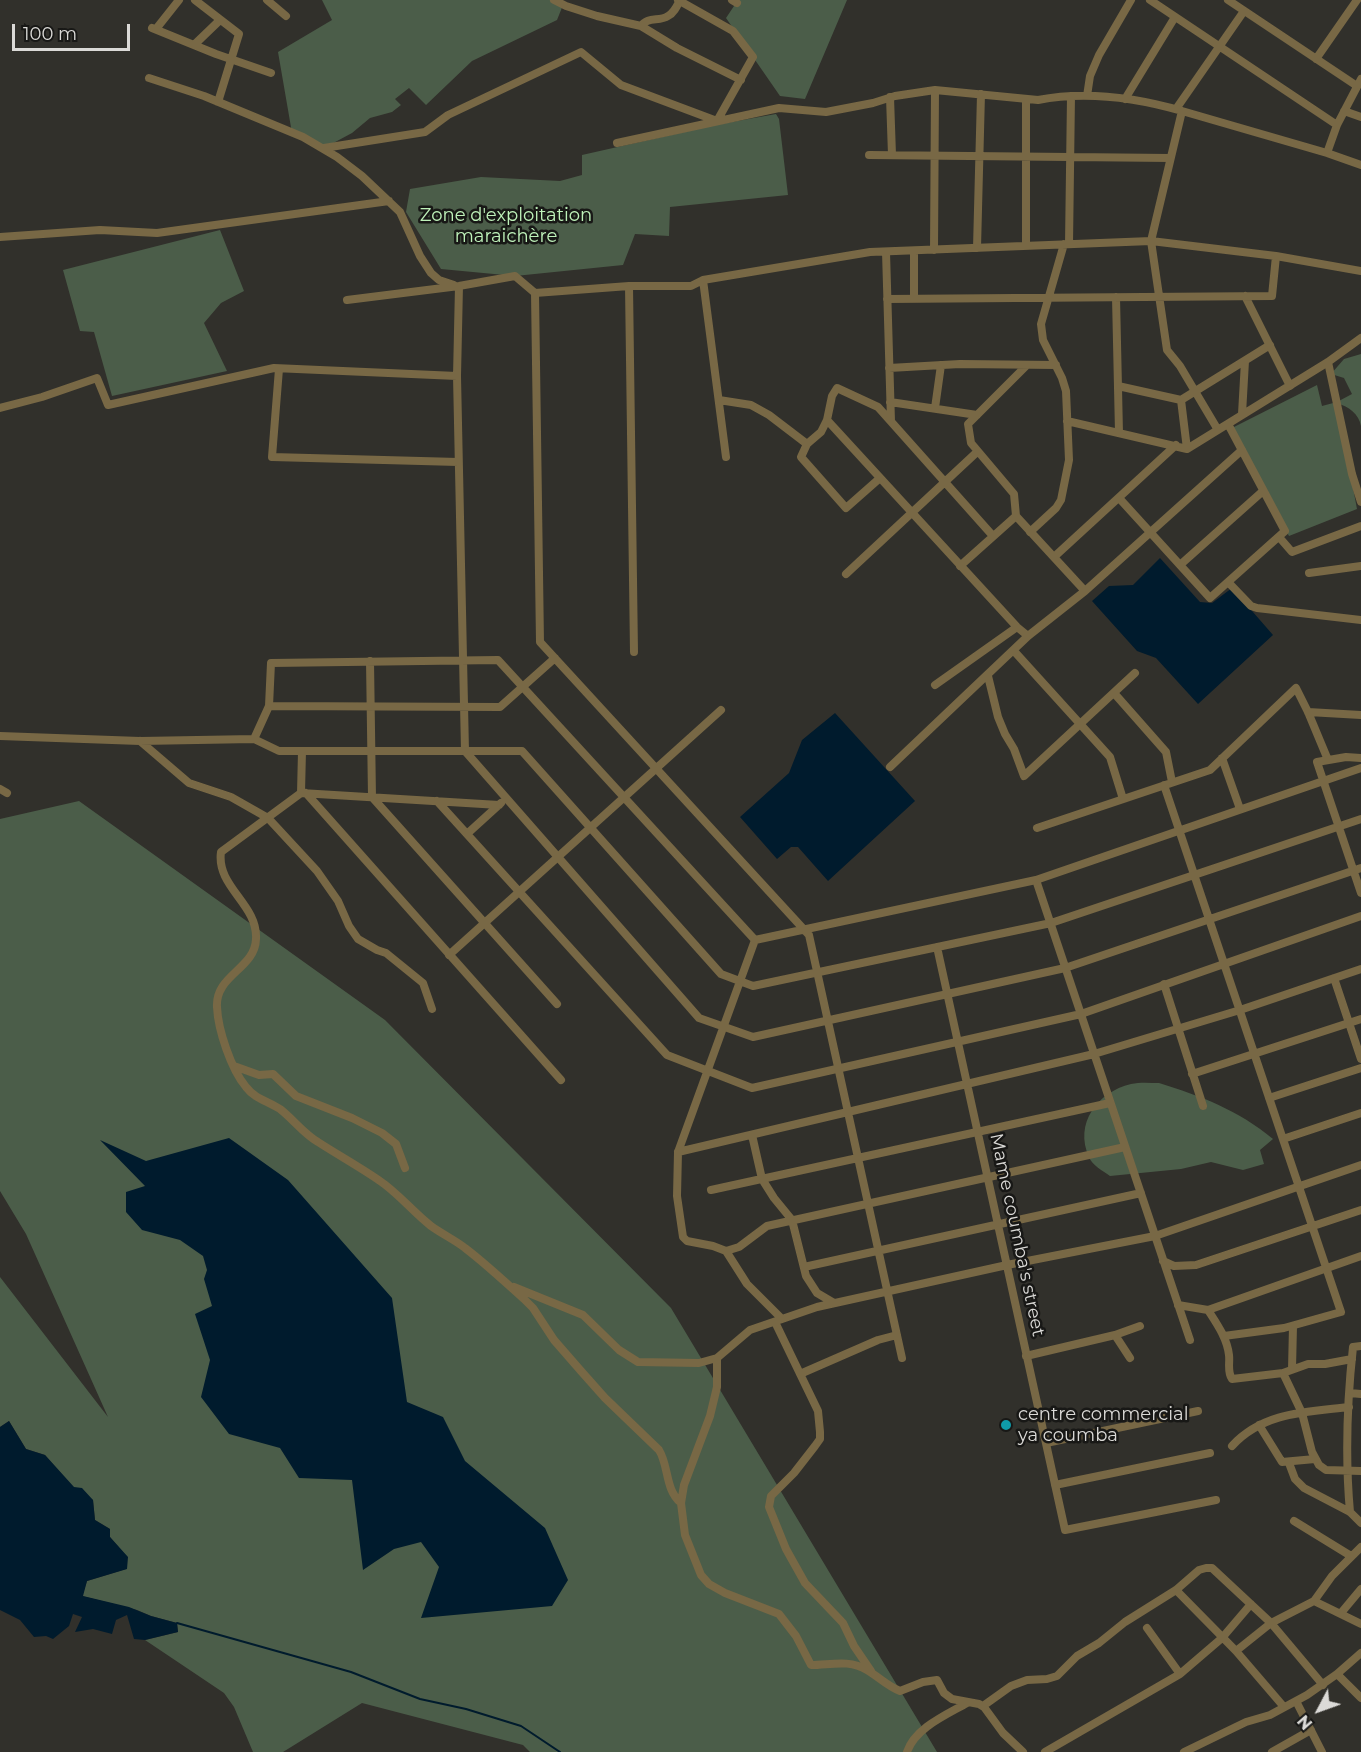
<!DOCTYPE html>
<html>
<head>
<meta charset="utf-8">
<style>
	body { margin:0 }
	#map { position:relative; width:1361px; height:1752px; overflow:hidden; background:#31302b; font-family:Montserrat,sans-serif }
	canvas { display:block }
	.north { position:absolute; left:1289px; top:1680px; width:60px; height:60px; -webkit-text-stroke:4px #181816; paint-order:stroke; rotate:229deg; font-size:16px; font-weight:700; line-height:24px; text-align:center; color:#dbdad7 }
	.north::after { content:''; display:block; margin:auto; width:21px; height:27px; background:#dbdad7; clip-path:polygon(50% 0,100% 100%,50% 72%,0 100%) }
	.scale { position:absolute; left:12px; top:24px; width:118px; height:27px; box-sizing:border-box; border:3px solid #dbdad7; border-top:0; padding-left:8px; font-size:18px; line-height:21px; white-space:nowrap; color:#dbdad7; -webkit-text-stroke:4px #181816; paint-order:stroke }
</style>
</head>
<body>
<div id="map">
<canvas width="1361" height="1752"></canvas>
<div class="north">N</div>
<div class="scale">100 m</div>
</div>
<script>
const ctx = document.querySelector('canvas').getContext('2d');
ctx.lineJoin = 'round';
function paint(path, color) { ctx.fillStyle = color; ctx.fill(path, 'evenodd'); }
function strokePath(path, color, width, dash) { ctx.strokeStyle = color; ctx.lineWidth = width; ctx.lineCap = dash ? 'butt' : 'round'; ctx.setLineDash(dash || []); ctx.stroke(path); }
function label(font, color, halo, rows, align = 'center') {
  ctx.font = font + ' Montserrat,sans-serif'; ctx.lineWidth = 5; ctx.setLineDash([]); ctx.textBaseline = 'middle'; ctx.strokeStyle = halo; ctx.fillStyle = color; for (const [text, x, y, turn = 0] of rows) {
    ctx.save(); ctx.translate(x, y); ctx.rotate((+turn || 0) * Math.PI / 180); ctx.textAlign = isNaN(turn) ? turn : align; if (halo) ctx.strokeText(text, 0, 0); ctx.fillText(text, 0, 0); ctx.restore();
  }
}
paint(new Path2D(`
	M322,0h232l9,5 -6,15 -85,41 -46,44 -17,-17 -14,11 6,6 -9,7 -22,6 -18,15 -28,15 -32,-15 -14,-81 54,-32z
	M738,0h109l-42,99 -25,-3 -54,-78z
	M776,114l3,5 9,76 -118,12 -1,29 -34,-2 -12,31 -108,11 -74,-7 -35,-57 4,-23 71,-12 79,4 22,-6v-20l133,-30z
	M220,230l24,61 -23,12 -17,20 23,48 -115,25 -18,-64 -14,-1 -17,-61z
	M1361,354v72c-2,-12 -12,-19 -24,-23l20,106 -68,27 -59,-107 87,-44 5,21 15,-4 15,-8 -8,-16 -13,-4 13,-15z
	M79,801l306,219 286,288 266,444h-407l-7,-7 -161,-42 -79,49h-30l-19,-45 -10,-14 -79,-53 33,-8 -1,-9 -26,-7 -14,-6 -55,-14 5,-15 39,-12 1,-12 -17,-20v-8l-15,-9 -2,-20 -19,-12 -29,-33 -19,-6 -17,-28 -9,6v-150l108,140 -82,-183 -26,-43v-372z
	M1159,1083c42,13 79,27 114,56l-13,11 4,14 -21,6 -32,-8 -30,7 -71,7c-7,-5 -18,-11 -21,-19 -15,-33 8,-65 42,-73 9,-2 19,-1 28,-1z`), '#4b5d49');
paint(new Path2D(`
	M1160,558l40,44 12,1 20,-15 41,47 -75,69 -42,-46 -19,-7 -45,-50 17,-15 24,-1z
	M835,713l80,88 -87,80 -30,-34h-7l-14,12 -37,-42 49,-44 13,-33z
	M229,1138l59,42 104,118 15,104 36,15 22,44 80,67 23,52 -16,26 -131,12 18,-51 -18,-25 -27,7 -31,21 -11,-90 -53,-2 -19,-30 -51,-14 -28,-37 9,-37 -15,-46 17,-8 -8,-27 3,-9 -4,-14 -23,-16 -38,-10 -16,-18v-20l19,-6 -45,-46 46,21z
	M9,1421l17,28 19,6 29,32 8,1 11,12 2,20 15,9v8l18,20 -1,12 -40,12 -4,15 46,11 22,9 26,7 1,9 -33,8 -11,-1 -7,-24 -11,5 -4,14 -19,-5 -18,3 7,-15 -9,-3 -4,12 -16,13 -7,-3 -12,1 -14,-17 -20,-10v-183z`), '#001b2d');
strokePath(new Path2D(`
	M177,1623l174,49 69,27 46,10 55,17 39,26`), '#001b2d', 2);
strokePath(new Path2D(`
	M195,0l44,34 -21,68
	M267,0l19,16
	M554,0l12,6 31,10 44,10 36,22 64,32
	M678,0l55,31 20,26 -36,64
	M732,0l5,3
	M1150,0l187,125
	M1228,0l129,86
	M641,26c7,-10 18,-4 27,-10 6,-3 9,-10 12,-16
	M152,28l64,26 55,19
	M156,29l23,-29
	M194,45l26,-25
	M1316,59l41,-59
	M149,78l55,18 99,41 34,20 25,19 38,36 20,44 11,17 8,7 15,5
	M1087,96l3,-20 9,-21 32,-55
	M890,97l2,58
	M1026,99v147
	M1125,99l50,-82
	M1176,109l68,-98
	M1344,111l17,6
	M617,143l162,-35 47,4 47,-9 22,-7 40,-6 103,10c47,-9 99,-2 144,11
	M324,148l101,-16 23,-17 133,-63 40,33 96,36
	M1327,153l10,-28 24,-46
	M869,155l301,3
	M0,237l100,-7 57,3 232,-32
	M1069,244l2,-148
	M977,248l4,-154
	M934,250l1,-160
	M914,251v48
	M886,252l5,169
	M703,280l23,177
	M459,286l-2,90 8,375 234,267 54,19 312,-69 296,-100
	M629,286l5,366
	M535,293l5,349 269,293 93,423
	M1245,296l45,90
	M1116,297l3,136
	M887,299l385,-3 4,-40
	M347,300l112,-14 56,-10 20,17 94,-7h62l12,-6 167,-28 281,-11 125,15 85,15
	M1328,362l24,112 9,28
	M1027,365l-59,59 3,19 43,51 2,22 69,75
	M889,368l71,-4 96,1
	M279,369l-7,88 186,5
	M1118,386l63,14 89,-55
	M719,400l32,5 18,10 38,29
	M1181,400l6,49
	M890,402l87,13
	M0,408l42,-11 55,-19 11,27 166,-37 183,8
	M935,408l6,-43
	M1242,414l3,-53
	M827,420l190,207 11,9
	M1067,421l120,28 141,-87 33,-24
	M1218,430l-38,-64 -13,-16 -16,-109 31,-130 145,42 34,12
	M880,478l-34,30 -45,-51 6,-13 14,-12 6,-12 5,-24 5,-8 41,19 115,129
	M1119,498l91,100 75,-67 -57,-107
	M1030,532l26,-24 5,-8 8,-40 -3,-69 -4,-13 -19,-38 -2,-16 23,-80
	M1279,537l13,15 69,-26
	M1054,557l122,-112
	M1180,565l83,-74
	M960,566l56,-50
	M1309,573l52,-7
	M846,574l131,-122
	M1228,582l23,24 6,2 104,12
	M1014,651l96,106 13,42
	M370,661l2,136 185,207
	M988,676l10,41 7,17 9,15 10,27 111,-103
	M935,685l82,-58
	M1114,693l52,59 6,30
	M269,706l231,1 55,-49
	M1308,712l53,3
	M0,736l140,5 114,-2 25,12h243l199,223 32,12 298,-63 310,-104
	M254,739l15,-33 2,-43 227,-3 257,280
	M140,741l49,42 42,14 37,21 49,53 21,30 11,25 9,13 19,11 9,3 37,30 9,26
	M1222,758l18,51
	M1361,758l-15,-1 -29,5 44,131
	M890,767l138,-131 57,-45 157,-141
	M1164,785l177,527 -57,16 -60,8
	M0,789l7,4
	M301,793l1,-42
	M306,793l255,287
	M437,801l230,254 85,33 329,-74 280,-98
	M499,805l-198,-12 -80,59c-5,35 37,52 35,87 -1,30 -41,36 -39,68 1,23 14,62 29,80 9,12 22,14 34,22 13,10 24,25 38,33 20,13 42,25 62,39 18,12 33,31 51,45 11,8 24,14 34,22 21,16 40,34 59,51l9,9 21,32 27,31 24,27 54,52c10,16 6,40 22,53
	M1037,828l173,-58 86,-82 12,24 20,48
	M468,833l33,-30
	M1036,880l154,460
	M755,940l281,-60 325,-112
	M755,940l-77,212 -1,44 6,41 4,4 26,5 13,5 21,33 35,35
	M937,947l128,583 151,-30
	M449,955l272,-245
	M1334,978l27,81
	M1164,984l39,122
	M234,1066l25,9 14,-1 23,22 56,22 30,15 14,11 9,24
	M1192,1074l169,-55
	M1269,1098l92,-30
	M752,1135l10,44 12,19 18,22 14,56 11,17 17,10
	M1283,1139l78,-26
	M678,1152l416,-98 146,-44 121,-41
	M711,1190l399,-87
	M726,1251l13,-4 28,-21 358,-79
	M1163,1261l11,5 22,-1 165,-55
	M804,1267l337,-74
	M514,1287l69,28 36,35 19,12 61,1 18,-5
	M1178,1305l30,5 153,-54
	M1208,1310c9,14 19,28 21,45 1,8 -2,17 3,24l51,-6 25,-9h17l27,-5
	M775,1322l43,89 2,21v7l-5,7 -21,27 -23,23 -2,11 17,42 19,34 38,40 11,23 17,25
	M1115,1335l15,23
	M1026,1356l89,-21 25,-9
	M1292,1369l1,-43
	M1283,1373l19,40 10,39 7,13 7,5 35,1
	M800,1374l78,-34 19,-5
	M1350,1393l11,1
	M1259,1425l23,37 33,-3
	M1046,1443l152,-32
	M1232,1446c31,-34 75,-34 117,-39
	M1289,1463l6,16 9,9 46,24 11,11
	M1055,1485l155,-32
	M1350,1512c-5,-55 -3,-110 3,-165l8,-1
	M1294,1521l57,35
	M1176,1590l60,61 48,56
	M1314,1601l18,-25 29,-29
	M1341,1613l20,-24
	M1147,1628l33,46
	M1236,1651l35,-28 43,-22 47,23
	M1337,1674l24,24
	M1296,1701l26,51
	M983,1706l28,-20 16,-6 20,-1 10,-3 20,-20 22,-13 26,-21 51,-32 23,-20 7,-2h6l59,55 52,62
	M907,1752c8,-24 39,-37 60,-49
	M1023,1752l-20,-19 -19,-26 -5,-3 -27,-5 -8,-6 -7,-13 -14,2 -23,9c-13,-5 -21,-14 -33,-21 -18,-11 -37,-5 -56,-5l-15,-29 -17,-22 -54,-21 -16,-9 -8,-9 -16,-40 -4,-32 3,-18 26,-69 7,-29v-29l33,-28 67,-23 190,-42 148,-29 206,-71
	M1045,1752l135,-78 42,-36 29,-34
	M1184,1752l62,-30 24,-7 37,-20 30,-21 24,-21
	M1272,1752l39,-22`), '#786845', 8);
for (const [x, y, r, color] of [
	[1006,1425,6,"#0f9aa8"]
]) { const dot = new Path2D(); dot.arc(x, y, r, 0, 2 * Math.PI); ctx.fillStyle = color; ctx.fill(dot); strokePath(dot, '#181816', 2); }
label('18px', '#bff2ba', '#181816', [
	["Zone d'exploitation",506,216],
	["maraichère",506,237]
]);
label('18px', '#dbdad7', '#181816', [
	["Mame coumba's street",1017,1235,78]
]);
label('18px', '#dbdad7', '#181816', [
	["centre commercial",1018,1415],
	["ya coumba",1018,1436]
], 'left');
</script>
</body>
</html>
